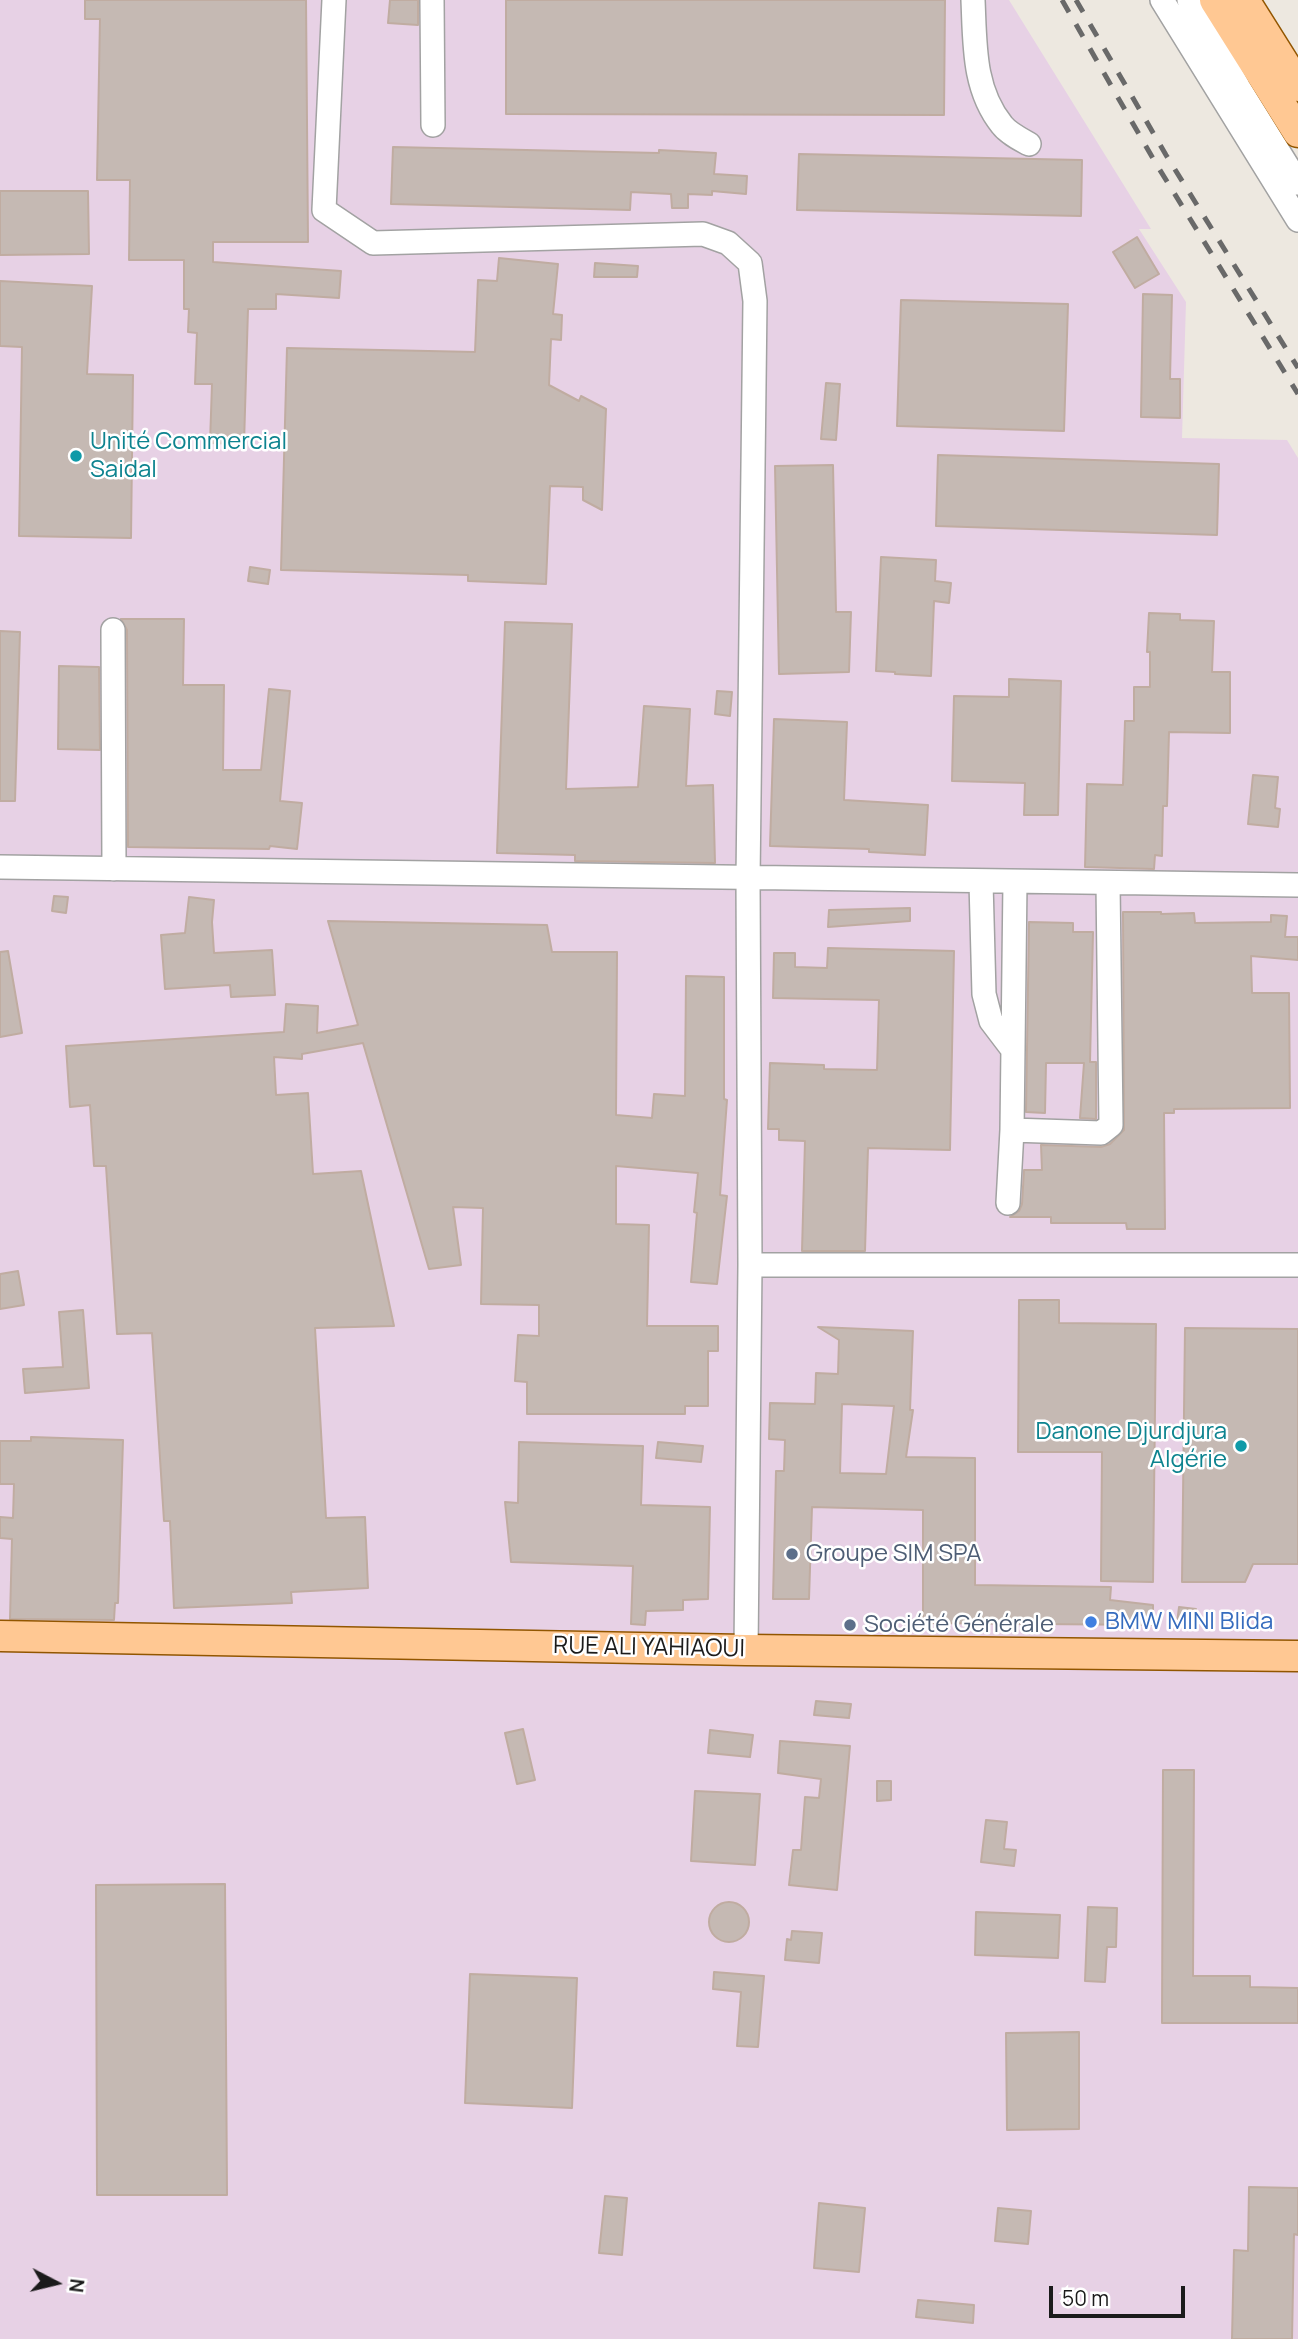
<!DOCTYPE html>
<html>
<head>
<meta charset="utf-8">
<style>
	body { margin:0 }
	#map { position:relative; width:1298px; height:2339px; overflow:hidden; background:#ede8e0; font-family:Manrope,sans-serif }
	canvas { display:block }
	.north { position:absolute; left:21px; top:2248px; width:70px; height:70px; -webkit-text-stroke:5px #fff; paint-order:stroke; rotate:97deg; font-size:19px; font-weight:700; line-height:28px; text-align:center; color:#1b1b1b }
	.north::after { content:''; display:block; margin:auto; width:24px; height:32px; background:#1b1b1b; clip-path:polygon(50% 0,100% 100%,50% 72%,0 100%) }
	.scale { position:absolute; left:1049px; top:2286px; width:136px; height:32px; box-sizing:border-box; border:4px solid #1b1b1b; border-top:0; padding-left:9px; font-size:21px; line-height:24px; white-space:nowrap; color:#1b1b1b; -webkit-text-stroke:5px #fff; paint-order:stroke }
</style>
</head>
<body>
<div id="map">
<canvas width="1298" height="2339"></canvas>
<div class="north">N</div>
<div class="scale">50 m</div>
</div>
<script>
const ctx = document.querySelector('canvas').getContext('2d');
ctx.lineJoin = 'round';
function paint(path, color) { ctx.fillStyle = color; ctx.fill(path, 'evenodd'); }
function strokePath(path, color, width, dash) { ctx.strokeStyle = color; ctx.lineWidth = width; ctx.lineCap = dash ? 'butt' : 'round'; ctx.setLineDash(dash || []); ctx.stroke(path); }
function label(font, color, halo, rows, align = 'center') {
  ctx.font = font + ' Manrope,sans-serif'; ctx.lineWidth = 5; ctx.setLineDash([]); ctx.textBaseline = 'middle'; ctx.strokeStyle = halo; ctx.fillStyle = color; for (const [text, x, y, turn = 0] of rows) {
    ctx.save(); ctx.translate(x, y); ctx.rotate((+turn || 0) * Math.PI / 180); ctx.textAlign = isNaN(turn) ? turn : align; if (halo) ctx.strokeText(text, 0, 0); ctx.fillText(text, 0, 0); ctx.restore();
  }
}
paint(new Path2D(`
	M0,0h1009l142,229h-12l47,73 -4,136 105,2 11,18v1881h-1298z`), '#e7d1e5');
const building = new Path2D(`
	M85,0h221l2,242h-95v20l128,9 -2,27 -63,-4v15h-28l-4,135 -34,-1 2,-59h-17l2,-51 -9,-1 1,-23h-5v-49h-55l1,-80h-33l3,-161h-15z
	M390,0h28v25l-30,-2z
	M506,0h439l-1,115 -438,-1z
	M393,147l266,6v-3l57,3 -2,21 33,2 -1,18 -34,-3v4l-24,-1v14h-16l-1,-14 -40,-2 -1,18 -239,-6z
	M799,154l283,6 -1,56 -284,-6z
	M0,191h88l1,63 -89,1z
	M1137,237l22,37 -24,14 -22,-36z
	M499,258l59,6 -5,50 9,1 -1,25 -10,-1 -2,46 30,16 2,-5 25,13 -4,101 -19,-10v-13l-33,-1 -4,98 -78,-3v-6l-187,-5 6,-222 188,4 3,-72 19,1z
	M595,263l43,3 -1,11h-43z
	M0,281l92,5 -5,88 46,1 -2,163 -112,-2 3,-189 -22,-1z
	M1143,294l29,1 -2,84h10v39l-39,-1z
	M901,300l167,4 -4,127 -167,-5z
	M826,383l14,1 -4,56 -15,-1z
	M938,455l281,9 -2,71 -281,-9z
	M833,465l3,147h15l-2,60 -70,2 -4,-208z
	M881,557l55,3 -1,21 16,2 -2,20 -15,-2 -3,75 -36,-2v-2l-19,-1z
	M250,567l20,3 -2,14 -20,-3z
	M1149,613l31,1v6l34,1 -2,51h18v61l-61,-1 -2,74h-4l-1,50 -7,-1 -1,14 -69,-2 2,-83 36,1 2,-64h9v-34h16v-35h-3z
	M121,619h63l-1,66h41l-1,85h38l8,-81 21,2 -10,110 22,2 -5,46 -27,-3 -1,3 -141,-2 -1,-217z
	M505,622l67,2 -6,165 72,-2 6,-81 46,3 -4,77 27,-1 2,78 -140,-2v-6l-78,-2z
	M0,631l20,1 -5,169h-15z
	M59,666l40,1 1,83 -42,-1z
	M1009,679l52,2 -3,134h-34l1,-32 -73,-2 2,-85 55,1z
	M717,691l15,1 -2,24 -15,-2z
	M774,719l73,3 -3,78 84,5 -3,50 -56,-3v-3l-99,-3z
	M1253,775l25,2 -3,31 5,1 -2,18 -30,-3z
	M54,896l14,1 -2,16 -14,-2z
	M189,897l25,3 -2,22 2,31 58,-3 3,45 -44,2 -1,-12 -65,4 -4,-54 24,-2z
	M910,908v13l-82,6 1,-17z
	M1123,912h38v2l33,-1 1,10 76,-1v-7l16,1 -2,21h13v23l-47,-4 1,37h37l1,115 -116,1v4h-10l1,116h-38l-1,-6h-75v-6h-41l9,-6 3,-7 2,-34h18l-1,-25 60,2 9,-3 14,-14z
	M328,921l219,4 5,27h65l-1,163 36,3 2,-24 31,2 1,-120 38,1v122l3,1 -7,95 7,1 -10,88 -26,-2 6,-69 -3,-1 4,-39 -82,-7v58l33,1 -2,101h71v25h-10v55h-23v8h-158v-32l-12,-1 3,-46 21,1v-31l-58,-1 2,-96 -30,-1 8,58 -32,4 -66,-226 -61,11v5l-28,-2 2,38 32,-2 5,81 48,-3 33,155 -79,2 11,190 39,-1 3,71 -77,4 1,11 -118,5 -4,-87h-6l-12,-188 -35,1 -11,-168h-12l-4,-61 -20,2 -4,-61 218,-14 2,-28 32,2 -1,27 41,-8z
	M1029,922l44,1v9h20l-3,130h6v57l-16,-1 4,-55h-38l-1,50 -19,-1z
	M828,948l126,3 -4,199 -82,-2 -3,103h-63l3,-110 -26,-1v-11h-11l2,-66 54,2v4l53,1 2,-70 -106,-2 1,-45h21v14l32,1z
	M8,951l14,82 -22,4v-85z
	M18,1271l6,34 -24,4v-35z
	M1019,1300h40v23l97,1 -3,258 -52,-1 1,-129h-84z
	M83,1310l6,78 -64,5 -2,-24 40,-2 -4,-55z
	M818,1327l95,4 -3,79h3l-7,47 69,1v127l136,2 -1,13 43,5v20l-230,-2v-113l-111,-3 -3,92h-36l3,-128h8l1,-31 -16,-1 1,-36 45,1 1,-31 22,1 1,-34zM842,1404l52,2 -8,68 -46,-1z
	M1185,1328l113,1v235h-45l-8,18h-63z
	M31,1437l92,3 -5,163h-3l-1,17 -104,-1 2,-80 -12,-1v-21l13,1 1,-34h-14v-43h31z
	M519,1442l124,4 -2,59 69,2 -2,92 -25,1v10l-37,1 -1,14 -14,-1 2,-58 -122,-4 -6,-60 13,1z
	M658,1442l45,4 -2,16 -45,-4z
	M1179,1607l17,2 -1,15 -18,-1z
	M816,1701l35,3 -2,14 -35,-3z
	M523,1729l12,51 -18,4 -12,-51z
	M710,1730l43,5 -3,22 -42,-4z
	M780,1741l70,5 -13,144 -48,-5 4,-35h8l4,-53 14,1 2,-19 -43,-6z
	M1163,1770h31l-1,206h57v11l48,1v35h-136z
	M877,1781h14v19l-14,1z
	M695,1791l65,3 -5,71 -64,-4z
	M986,1820l21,2 -3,27 12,1 -2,16 -33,-4z
	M225,1884l2,311h-130l-1,-310z
	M709 1922a20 20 0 1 1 40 0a20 20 0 1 1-40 0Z
	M1088,1907l29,1 -1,39h-9l-2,35 -20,-1z
	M976,1912l84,3 -2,43 -83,-3z
	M792,1931l30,2 -3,30 -34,-3 2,-21 4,1z
	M714,1972l50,4 -6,71 -21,-1 4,-54 -28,-3z
	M470,1974l107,4 -5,130 -107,-5z
	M1079,2032v97l-72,1 -1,-97z
	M1249,2187l49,1v47l-4,-1 -2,105h-60l2,-89 14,1z
	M605,2196l22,2 -5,57 -23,-2z
	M819,2203l46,5 -6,64 -45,-4z
	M998,2208l33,3 -3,33 -33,-3z
	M918,2300l56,5 -1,18 -57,-6z`);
paint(building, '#c5b9b3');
strokePath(building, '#c0aca1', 2);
const minor = new Path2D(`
	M334,0l-10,210 49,33 330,-9 25,9 22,20 5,38 -7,578 2,386 -4,385
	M432,0l1,125
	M973,0c2,44 0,89 29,125 6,8 18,14 27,19
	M1162,0l136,220
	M1189,0l50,88 59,95
	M113,630l1,239
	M0,867l1298,18
	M981,882l3,112 7,27 22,29
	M1012,1130l89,3 10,-8 -3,-242
	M1008,1203l4,-73 3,-248
	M750,1265h548`);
const major = new Path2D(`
	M1215,0l83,132
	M1244,0l54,86
	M0,1636l746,14 552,6`);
strokePath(minor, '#a2a2a2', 26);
strokePath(major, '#925600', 33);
strokePath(minor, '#fff', 23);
strokePath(major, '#ffc893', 30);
strokePath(new Path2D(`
	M1062,0l93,162 143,232
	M1076,0l90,155 132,213`), '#696969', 5, [14, 14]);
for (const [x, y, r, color] of [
	[76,456,7,"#0f9aa8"],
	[1241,1446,7,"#0f9aa8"],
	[792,1554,7,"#5c6f8a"],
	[1091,1622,7,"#3f7fe0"],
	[850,1625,7,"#5c6f8a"]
]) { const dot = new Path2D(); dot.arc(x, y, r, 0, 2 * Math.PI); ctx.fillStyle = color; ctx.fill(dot); strokePath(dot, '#fff', 2.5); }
label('24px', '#0d838f', '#fff', [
	["Unité Commercial",90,442],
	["Saidal",90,470],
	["Danone Djurdjura",1227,1432,"right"],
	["Algérie",1227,1460,"right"]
], 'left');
label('24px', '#4e5e75', '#fff', [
	["Groupe SIM SPA",806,1554],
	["Société Générale",864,1625]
], 'left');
label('24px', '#366cbe', '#fff', [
	["BMW MINI Blida",1105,1622]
], 'left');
label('24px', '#1b1b1b', '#fff', [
	["RUE ALI YAHIAOUI",649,1648,1]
]);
</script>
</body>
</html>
